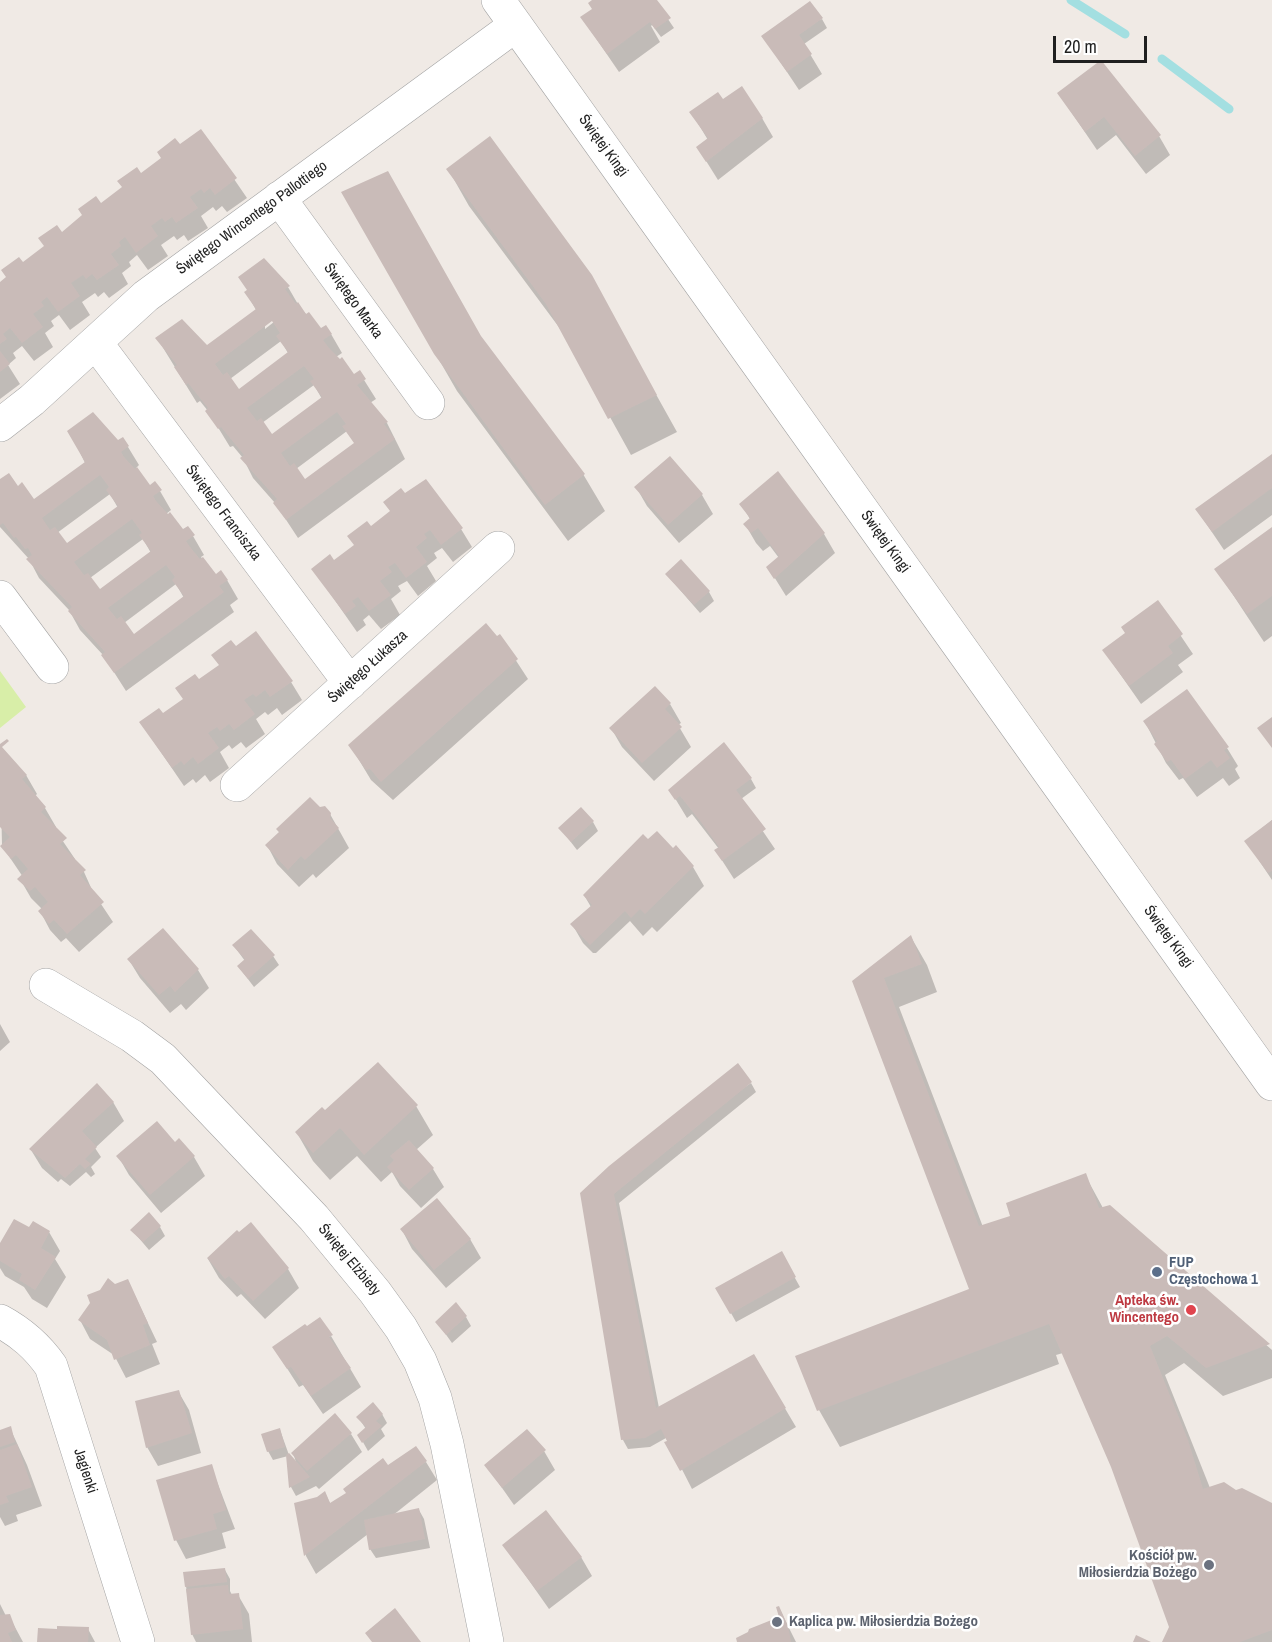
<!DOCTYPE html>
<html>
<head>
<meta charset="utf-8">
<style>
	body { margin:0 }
	#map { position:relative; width:1272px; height:1642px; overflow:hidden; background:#f0eae5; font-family:"Archivo Narrow",sans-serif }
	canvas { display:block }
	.scale { position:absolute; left:1053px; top:36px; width:94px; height:27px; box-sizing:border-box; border:3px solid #1f1f1f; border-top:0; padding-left:8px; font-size:18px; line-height:21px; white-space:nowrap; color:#1f1f1f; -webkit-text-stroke:4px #fff; paint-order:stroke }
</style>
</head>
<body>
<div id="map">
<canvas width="1272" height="1642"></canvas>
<div class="scale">20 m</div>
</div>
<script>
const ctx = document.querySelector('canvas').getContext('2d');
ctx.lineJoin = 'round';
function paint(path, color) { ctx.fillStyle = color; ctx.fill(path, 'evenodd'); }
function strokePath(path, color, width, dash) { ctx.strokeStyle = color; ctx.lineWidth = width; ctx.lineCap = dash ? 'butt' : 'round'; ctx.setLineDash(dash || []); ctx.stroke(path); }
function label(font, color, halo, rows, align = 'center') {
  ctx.font = font + ' "Archivo Narrow",sans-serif'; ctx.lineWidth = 5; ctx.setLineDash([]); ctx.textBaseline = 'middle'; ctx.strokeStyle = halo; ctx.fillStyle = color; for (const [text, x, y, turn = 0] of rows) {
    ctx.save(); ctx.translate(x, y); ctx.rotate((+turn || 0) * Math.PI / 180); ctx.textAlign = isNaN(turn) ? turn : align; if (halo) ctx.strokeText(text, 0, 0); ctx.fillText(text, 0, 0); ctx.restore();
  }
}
paint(new Path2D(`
	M0,671l26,36 -26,21z`), '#d8eea8');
paint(new Path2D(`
	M595,0h60l19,28 -13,9 -9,-12 -1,1 9,16 -41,30 -37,-54 12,-8z
	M822,19l5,9 -23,16 18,30 -23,16 -36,-54z
	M1059,94l100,42 11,19 -24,19 -30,-39 -19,15z
	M723,101l39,17 11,19 -55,43 -20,-32 10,-8 -17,-28z
	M201,131l46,67 -20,14 -5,-6 -6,5 -3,-4 -12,9 7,12 -20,13 -4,-6 -7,5 -3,-4 -13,9 7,11 -20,14 -11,-15 -8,7 2,4 -9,7 6,11 -19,14 -5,-6 -6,5 -3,-4 -13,9 8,13 -20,15 -11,-15 -8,6 3,5 -9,7 8,14 -19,14 -12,-15 -9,7 3,5 -8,7 12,19 -20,15v-116l61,-49z
	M448,169l156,132 73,131 -46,23 -67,-121 -95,-128z
	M343,193l139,146 101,135 22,37 -37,30 -111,-150z
	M263,260l25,27 11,19 21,24 11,4 11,19 -6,4 18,19 5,-4 17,27 -6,4 17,20 18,36 -107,79 -23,-35 -22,-25 -10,-20 -10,-12 -3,1 -22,-36 -8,-10 -3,2 -40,-65 50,9 49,-37 -10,-18zM277,316l2,2 -14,11v-4zM281,341l7,12 -50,38 -8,-12zM314,385l8,14 -50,37 -10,-13zM347,431l8,13 -50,37 -9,-12z
	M117,442l11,5 11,18 -3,3 13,19 11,4 11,19 -5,4 16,17 11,5 11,19 -3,2 14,19 12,4 11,19 -8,6 4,7 -108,79 -23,-36 -23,-25 -11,-20 -30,-32 -10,-19 -29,-32v-46l18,7 16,13 51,-38 -9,-19zM110,494l8,14 -52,37 -9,-12zM143,539l8,14 -51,38 -10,-13zM176,584l8,14 -51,38 -9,-13z
	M1272,456v59l-48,35 -27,-40z
	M636,487l66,8 11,19 -34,29 -32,-37z
	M385,502l76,27 11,18 -19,15 -11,-14 -8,5 3,5 -10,8 9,15 -18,15 -11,-15 -9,5 3,5 -10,8 9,16 -19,14 -12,-14 -6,5 3,5 -9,7 -44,-63 21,-7 21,-16 -6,-10 22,-8 20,-16z
	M741,504l83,30 11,19 -49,43 -18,-29 11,-9 -9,-12 -7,5 -7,-8 -11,-19 5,-5z
	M1272,529v107l-8,6 -48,-73z
	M667,575l42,17 5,9 -14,12z
	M1158,602l35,52 -15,11 5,7 -42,32 -37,-53 22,-17z
	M500,636l28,43 -135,121 -22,-20 -21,-35z
	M235,648l56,34 11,18 -20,15 -5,-7 -9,7 -3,-3 -9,7 9,15 -19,14 -5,-6 -9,7 -3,-4 -9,7 9,16 -19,14 -5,-7 -9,8 -3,-4 -9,7 -43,-63 22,-8 21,-15 15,-19 21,-15 -7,-11z
	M670,704l11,19 -3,2 13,22 -37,34 -32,-34 -11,-19z
	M1145,722l82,26 11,18 -3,3 5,9 -11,8 -6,-8 -26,19 -14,-19 -4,2 -13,-17z
	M0,748l26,27 11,19 -2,2 10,12 11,19 -2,1 21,31 -2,2 11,11 9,20 20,30 -34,30 -13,-14 -5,4 -11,-12 -10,-19 2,-2 -11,-11 -11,-19 3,-2 -21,-31z
	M751,779l5,9 -15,11 34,50 -41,30 -18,-28 3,-2 -27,-35 -5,4 -17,-28z
	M319,809l11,5 19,34 -33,30 -3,-4 -14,13 -22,-23 -10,-19 13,-12 -3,-4z
	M1272,820v60l-26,-39z
	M593,822l5,9 -21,19 -17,-22z
	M648,841l25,9 20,17 11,19 -47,46 -5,-5 -9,9 -13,-15 -34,32h-3l-10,-10 -11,-19 19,-17 -7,-12z
	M911,937l16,28 10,27 -38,15 84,220 29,-10 73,-42 18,33 7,-1 162,143v28l-49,18 -39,-33 -19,12 45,113 26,4 36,12v138h-108l7,-15 -58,-160 -50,-114 -7,2 3,9 -219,83 -21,-37 152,-120 -117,-309z
	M234,946l39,10 6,9 -25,22 -16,-21 7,-5z
	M129,960l69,10 11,18 -23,22 -5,-6 -11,9 -30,-35z
	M0,1024l10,18 -10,9z
	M751,1083l5,9 -137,111 40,205 95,-52 42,71 -104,62 -26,-51 -16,9 -22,2 -5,-9 -41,-246z
	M113,1102l11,19 -29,27 6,9 -10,10 4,7 -4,3 -5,-5 -16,14 -9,-7 -3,3 -16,-14 -11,-18z
	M416,1106l17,29 -17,15 17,19 11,18 -23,21 -21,-22 -8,-14 -11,10 -24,-26 -27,24 -17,-19 -16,-28 28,-20z
	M175,1144l19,13 11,19 -44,37 -32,-38 -11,-19z
	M251,1224l37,45 11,19 -34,31 -24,-25 -4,3 -18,-19 -11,-19z
	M160,1227l5,9 -16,14 -17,-20z
	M30,1230l19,2 11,19 -5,8 11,18 -19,31 -15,-9 -8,-12 -19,-11 -5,-8v-22z
	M402,1230l68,9 11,19 -35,30 -34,-39z
	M781,1253l19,34 -64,35 -19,-34z
	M128,1281l29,61 -5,2 8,20 -34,14 -12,-23 -24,-16 -10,-19 35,-34z
	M466,1317l5,9 -19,17 -15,-21z
	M331,1336l30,51 -38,27 -20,-29 -4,2 -25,-39z
	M178,1391l11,19 12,43 -43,13 -11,-19z
	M382,1414l5,9 -6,6 4,7 -17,15 -9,-16 7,-6 -8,-12z
	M10,1428l17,37 15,41 -26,9 2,6 -13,5 -5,-9v-86z
	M280,1430l9,25 8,10 -4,-12 58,-19 11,18 -43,37 -3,-3 -20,10 -5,-9 -3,-31 -15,4 -5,-9z
	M544,1451l11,19 -41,35 -28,-40z
	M426,1462l11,18 -45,36 27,-6 5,9 6,29 -54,10 -6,-9 -2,-15 -52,40 -10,-18 -10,-52 22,-5 7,-6 6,12 57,-37z
	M211,1466l24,63 -13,4 4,15 -40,11 -10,-19z
	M504,1545l77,12 11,19 -43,33z
	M225,1570l5,9v12l2,4h6l11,19 3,28h-56l-4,-8 -6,-48z
	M0,1604l6,12h3l14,26h-23z
	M779,1608l17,34h-58l43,-24z
	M88,1629l7,13h-56z`), '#0003');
strokePath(new Path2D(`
	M1071,0l54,34
	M1162,59l67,50`), '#a3dfe1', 9);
paint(new Path2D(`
	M592,0h65l14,18 -16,11 -5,-7 -43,32 -27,-37 12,-8 -4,-6z
	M810,1l13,17 -24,17 13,19 -25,18 -26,-36z
	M1101,60l60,75 -26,21 -31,-39 -19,15 -28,-39z
	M742,86l21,32 -57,44 -10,-15 12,-9 -19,-26 29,-20 5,7z
	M201,129l36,49 -22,17 -5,-7 -6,5 -3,-4 -11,8 8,11 -22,15 -4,-6 -7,5 -3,-4 -11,8 7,10 -22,17 -11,-16 -6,5 2,4 -10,8 8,11 -22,15 -5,-6 -6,5 -3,-4 -12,8 9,13 -22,16 -11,-15 -6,5 3,4 -11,8 10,13 -21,16 -12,-15 -7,6 4,5 -7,5v-62l6,-5 -5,-7 18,-13 4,5 21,-16 -6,-8 19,-13 5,7 20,-17 -4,-6 18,-13 5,7 21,-16 -5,-6 20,-14 4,6 20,-15 -4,-6 18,-14 5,6z
	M490,136l102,139 65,120 -49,24 -62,-115 -100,-135z
	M388,171l93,165 104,138 -40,31 -111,-151 -93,-162z
	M264,258l26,28 -5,3 11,15 2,-2 8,12 3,-2 12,16 5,-3 6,9 -9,6 6,8 11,11 2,-2 12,17 6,-4 6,9 -9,6 31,37 -4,2 11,15 -109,81 -13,-17 4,-4 -37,-41 4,-3 -23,-28 -3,2 -13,-18 3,-3 -20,-25 -2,2 -12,-18 3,-2 -22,-27 27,-19 25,26 49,-36 -12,-17 3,-2 -9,-13zM272,321l8,12 -4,3 12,16 -49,37 -12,-17 -4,3 -8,-11zM304,366l10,13 -4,2 12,16 -50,37 -11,-16 -4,3 -10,-13zM337,412l9,12 -4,2 12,17 -49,36 -11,-16 -4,3 -9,-13z
	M0,351l10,13 -10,8z
	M93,412l25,28 5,-3 6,9 -8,6 3,5 11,12 2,-2 13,18 5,-4 7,9 -9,6 3,5 12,13 2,-2 13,17 5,-3 7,9 -9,6 4,6 10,12 3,-2 13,17 5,-4 7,10 -9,6 5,6 -110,81 -13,-18 4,-3 -37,-41 4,-4 -46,-48 6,-4 -4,-7 -3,1 -9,-12 -2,1 -11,-15 -3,2v-46l9,-6 9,13 4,-4 12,17 51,-37 -18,-31zM100,475l9,12 -3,3 12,16 -51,37 -12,-16 -5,3 -8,-12zM132,519l10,14 -3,2 12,16 -51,38 -12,-16 -4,2 -10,-13zM166,565l9,12 -3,3 12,16 -50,38 -13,-18 -4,3 -9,-11z
	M1272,454v34l-60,44 -17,-23z
	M670,456l33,38 -35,31 -34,-38z
	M778,471l47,62 -51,46 -8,-12 13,-11 -21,-28 -7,5 -8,-9 7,-6 -11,-14z
	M426,479l37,49 -22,17 -11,-15 -6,4 3,4 -11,9 11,15 -21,16 -11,-15 -7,4 4,5 -12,9 11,14 -22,16 -11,-14 -6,4 4,5 -11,8 -34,-45 19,-15 4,6 20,-15 -7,-9 20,-15 4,5 19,-15 -7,-9 18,-14 4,5z
	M1272,527v69l-25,18 -33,-45z
	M681,559l29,32 -16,14 -29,-31z
	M1158,600l25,34 -15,12 5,7 -44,33 -27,-36 23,-17 -4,-6z
	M486,623l11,13 3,-2 18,25 -137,123 -11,-13 -4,1 -18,-25z
	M256,631l37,50 -23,16 -5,-7 -9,7 -3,-3 -9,6 11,14 -21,16 -5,-6 -9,7 -3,-4 -9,6 11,15 -21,16 -5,-7 -9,8 -3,-4 -9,7 -33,-46 20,-14 4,5 20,-14 -8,-11 20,-14 4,5 20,-14 -8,-10 20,-15 5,6z
	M655,686l16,17 -6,6 17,18 -40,36 -33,-35z
	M1187,689l42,58 -5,3 6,8 -13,10 -6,-8 -26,19 -14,-19 -4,2 -13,-18 3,-3 -14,-20z
	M1272,717v31l-15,-20z
	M7,739l2,2 -7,6 25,28 -5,4 24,28 -5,5 26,26 -7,6 26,26 -6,5 24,27 -37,32 -13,-14 -5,4 -11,-13 10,-9 -13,-15 -5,4 -11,-10 -2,-2 11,-10 -12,-14 -5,4 -11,-13 10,-9 -10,-10v-83z
	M724,742l28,36 -16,12 30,39 -44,32 -8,-11 5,-3 -18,-25 -21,-26 -5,4 -7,-10z
	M310,797l10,10 5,-1 6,7 -1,5 9,10 -34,32 -4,-4 -13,14 -23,-25 14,-13 -3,-3z
	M581,807l13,14 -23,21 -13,-14z
	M1272,820v51l-4,2 -24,-32z
	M657,831l16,17 3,-3 18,21 -49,48 -5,-5 -9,9 -6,-7 -35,34 -20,-21 22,-19 -9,-10 60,-61 5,5z
	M163,928l36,41 -24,23 -5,-6 -11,9 -32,-36z
	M251,929l24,26 -27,24 -11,-13 8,-7 -13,-14z
	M911,935l11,29 -38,14 95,248 31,-10 -4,-13 80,-30 13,35 11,-3 160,139 -64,24 -39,-32 -17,10 38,94 15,49 21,-7 12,8 6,-2 30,15v127l-32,12h-78l7,-15 -58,-160 -62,-143 -232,87 -22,-55 174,-67 -117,-308z
	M378,1062l40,43 -54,50 -24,-27 -27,25 -18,-21 27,-25 3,3z
	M738,1063l14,19 -138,112 42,214 98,-54 32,54 -106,63 -16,-29 3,-1 -6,-12 -16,9 -24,2 -41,-247 29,-27z
	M97,1083l17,19 -32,29 15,16 -12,12 6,5 -6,5 -5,-5 -15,14 -36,-29z
	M157,1121l18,21 4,-4 16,18 -45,39 -34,-39z
	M409,1140l25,28 -25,22 -22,-23 7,-7 -4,-4z
	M437,1198l34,41 -37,31 -34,-41z
	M149,1212l12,14 -18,16 -13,-12z
	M14,1219l15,8 4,-6 17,10 -9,17 15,9 -21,33 -16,-10 3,-6 -22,-13v-18z
	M251,1222l38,46 -36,33 -24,-25 -4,3 -18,-21 30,-28 2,2z
	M782,1251l14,26 -66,37 -15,-26z
	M108,1278l7,6 13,-5 20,44 -5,2 7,20 -36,15 -7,-20 -29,-20 12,-17 -3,-8 13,-5z
	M456,1302l11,14 -21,19 -11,-13z
	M320,1317l13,18 -4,2 22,31 -40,28 -20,-29 -4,2 -15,-22 33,-23 2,2z
	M179,1390l13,43 -46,15 -11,-47z
	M373,1402l10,12 -7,7 6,5 -20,17 -5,-8 9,-8 -10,-10z
	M335,1413l17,20 -45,38 -16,-18z
	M11,1426l4,16 -15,5v-17z
	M280,1428l5,19 -18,5 -6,-18z
	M527,1429l19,21 -44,38 -18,-23z
	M17,1444l15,43 -26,9 3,6 -9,3v-55z
	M416,1446l11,15 -123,95 -10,-53 23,-6 8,-6 5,12 16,-10 -3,-4 40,-31 5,7z
	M289,1453l21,24 -21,11 -3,-33z
	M212,1464l14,46 -13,4 4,15 -43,12 -18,-61z
	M419,1508l6,31 -56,11 -5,-30z
	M546,1510l36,47 -45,34 -35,-46z
	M225,1568l2,14 -42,5 -2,-15z
	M228,1585l1,9 10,-1 4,36 -52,6 -5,-46z
	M779,1606l9,20 3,16h-54l-1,-4 12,-6 1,-3 30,-12 -3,-10z
	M395,1608l26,34h-49l-7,-9z
	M10,1614l6,16 -8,3 4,9h-12v-27z
	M57,1626l32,1 -1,15h-51l1,-14 19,1z
	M1136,1635l15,7h-18z`), '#c9bbb8');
const minor = new Path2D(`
	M498,0l774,1084
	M279,198l149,205
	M96,343l254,340
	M0,425l32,-25 114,-104 370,-271
	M0,597l52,70
	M237,785l261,-237
	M46,985l86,51 31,23 151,159 61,74 26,36 19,33 15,37 12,46 40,198
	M0,1321c22,12 37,25 51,45l87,276`);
strokePath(minor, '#a3a3a3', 34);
strokePath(minor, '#fff', 33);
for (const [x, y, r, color] of [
	[1157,1272,6,"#5c6f8a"],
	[1191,1310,6,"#e0444e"],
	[1209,1565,6,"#6b7280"],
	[777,1622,6,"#6b7280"]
]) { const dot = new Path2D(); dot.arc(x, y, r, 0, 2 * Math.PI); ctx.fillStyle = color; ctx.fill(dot); strokePath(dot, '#fff', 2); }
label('15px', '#1f1f1f', '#fff', [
	["Świętej Kingi",603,146,54],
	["Świętego Wincentego Pallottiego",252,218,-36],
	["Świętego Marka",353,301,54],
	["Świętego Franciszka",223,513,53],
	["Świętej Kingi",885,542,54],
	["Świętego Łukasza",368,667,-42],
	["Świętej Kingi",1168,937,54],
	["Świętej Elżbiety",349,1260,50],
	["Jagienki",85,1471,72]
]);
label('bold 15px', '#4e5e75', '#fff', [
	["FUP",1169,1263],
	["Częstochowa 1",1169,1280]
], 'left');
label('bold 15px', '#be3a42', '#fff', [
	["Apteka św.",1179,1301],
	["Wincentego",1179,1318]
], 'right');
label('bold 15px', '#5b616d', '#fff', [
	["Kościół pw.",1197,1556],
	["Miłosierdzia Bożego",1197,1573],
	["Kaplica pw. Miłosierdzia Bożego",789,1622,"left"]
], 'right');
</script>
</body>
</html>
